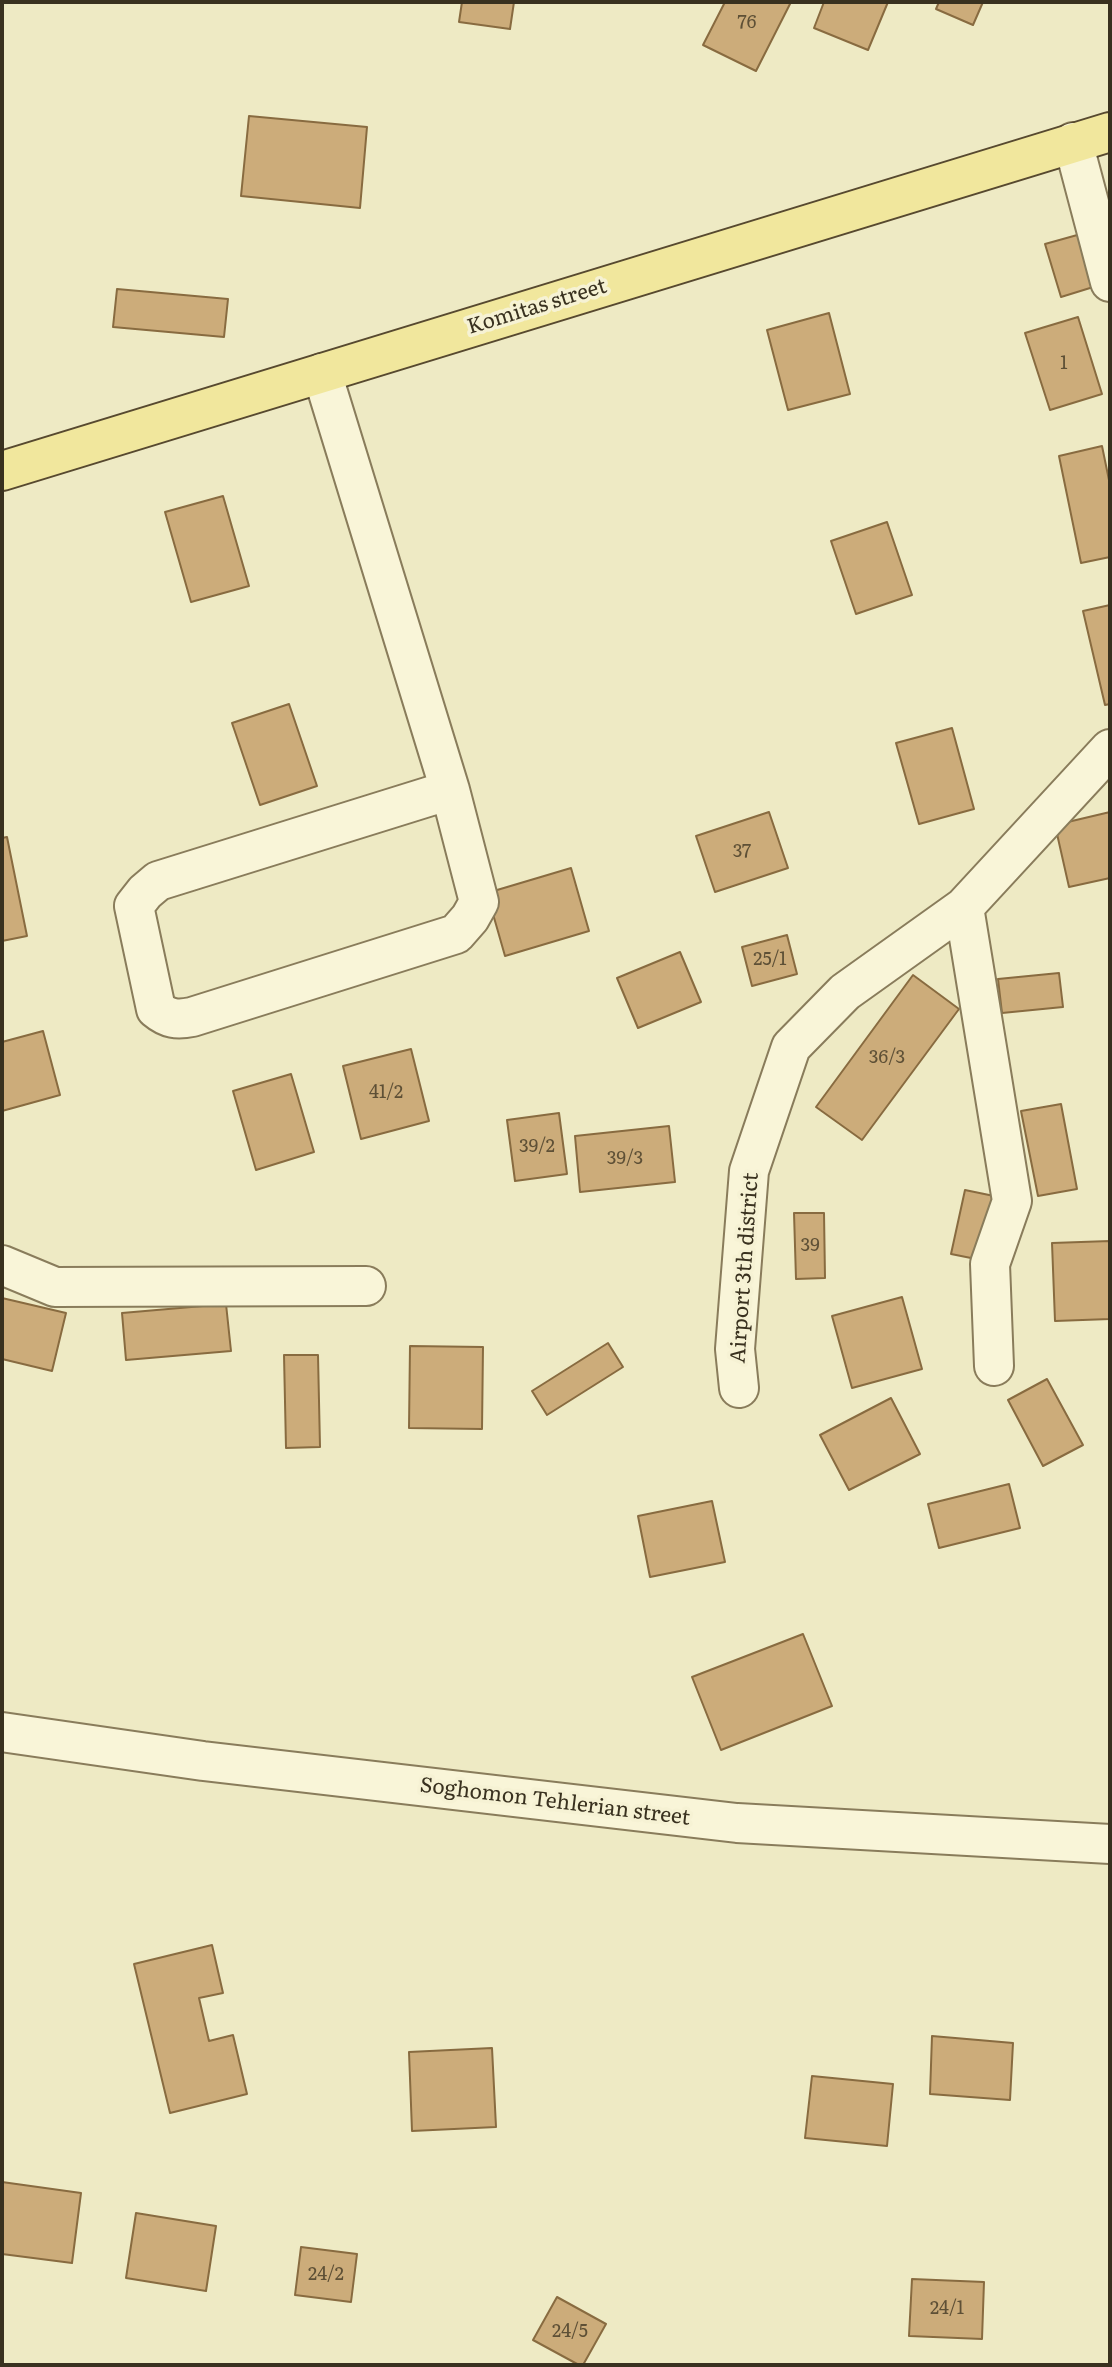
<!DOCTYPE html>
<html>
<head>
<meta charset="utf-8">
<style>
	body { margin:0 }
	#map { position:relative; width:1112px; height:2367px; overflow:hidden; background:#eeeac4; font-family:Literata,serif }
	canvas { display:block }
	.frame { position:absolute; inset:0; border:4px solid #39311f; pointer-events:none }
</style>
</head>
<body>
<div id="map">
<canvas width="1112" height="2367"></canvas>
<div class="frame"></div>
</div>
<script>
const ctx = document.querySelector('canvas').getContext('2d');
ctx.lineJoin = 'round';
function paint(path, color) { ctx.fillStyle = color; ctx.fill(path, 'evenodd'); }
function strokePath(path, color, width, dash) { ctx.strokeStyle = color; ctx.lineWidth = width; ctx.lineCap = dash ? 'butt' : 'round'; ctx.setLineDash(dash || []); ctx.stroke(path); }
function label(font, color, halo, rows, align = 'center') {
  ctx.font = font + ' Literata,serif'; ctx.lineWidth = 7; ctx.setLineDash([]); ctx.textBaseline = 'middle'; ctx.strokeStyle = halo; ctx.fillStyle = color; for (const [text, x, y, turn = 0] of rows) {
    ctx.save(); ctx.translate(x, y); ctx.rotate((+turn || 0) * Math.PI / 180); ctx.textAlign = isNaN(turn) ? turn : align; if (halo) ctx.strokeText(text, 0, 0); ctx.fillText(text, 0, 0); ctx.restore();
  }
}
const building = new Path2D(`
	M462,2h52l-4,27 -51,-7z
	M725,2h66l-35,69 -53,-26z
	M824,2h64l-20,48 -54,-22z
	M939,2h44l-10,23 -37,-16z
	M249,116l118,11 -7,81 -119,-12z
	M1088,232l15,52 -42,13 -16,-53z
	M117,289l111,10 -4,38 -111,-10z
	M829,313l21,81 -62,16 -21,-80z
	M1078,317l24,77 -52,16 -25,-77z
	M1102,446l8,39v72l-29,6 -22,-107z
	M223,496l26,90 -58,16 -26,-90z
	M887,522l25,73 -56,19 -25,-73z
	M1110,605v99l-5,1 -22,-94z
	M289,704l28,82 -57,19 -28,-82z
	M952,728l22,81 -55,15 -23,-81z
	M769,812l19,56 -73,24 -19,-56z
	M1110,812v66l-41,9 -14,-62z
	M7,837l20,99 -25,5v-103z
	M571,868l18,63 -84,25 -18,-63z
	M787,935l10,39 -45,12 -10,-39z
	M680,952l21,50 -63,26 -21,-50z
	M1059,973l4,34 -61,6 -4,-34z
	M913,975l46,34 -97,131 -46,-33z
	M43,1031l17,64 -58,16v-69z
	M411,1049l18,72 -68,18 -18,-73z
	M291,1074l23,78 -58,18 -23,-79z
	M1061,1104l16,85 -39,7 -17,-85z
	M559,1113l8,61 -52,7 -8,-61z
	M669,1126l6,56 -95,10 -5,-56z
	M965,1190l29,6 -13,64 -30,-6z
	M794,1213h30l1,65 -29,1z
	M1110,1241v78l-55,2 -3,-78z
	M902,1297l20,72 -70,19 -20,-72z
	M2,1298l64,15 -14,58 -50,-12z
	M226,1304l5,47 -105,9 -4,-47z
	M608,1343l15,24 -76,48 -15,-24z
	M410,1346l73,1 -1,82 -73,-1z
	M284,1355h34l2,92 -34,1z
	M1047,1379l36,66 -40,21 -35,-66z
	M891,1398l29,56 -71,36 -29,-55z
	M1009,1484l11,44 -81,20 -11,-44z
	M712,1501l13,61 -75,15 -12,-61z
	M803,1634l29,72 -111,44 -29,-73z
	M212,1945l11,48 -24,5 10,43 24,-6 14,59 -77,19 -36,-149z
	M932,2036l81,7 -3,57 -80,-6z
	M492,2048l4,79 -84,4 -3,-79z
	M812,2076l81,8 -6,62 -82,-8z
	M2,2182l79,11 -9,70 -70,-9z
	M136,2213l80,13 -10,65 -80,-13z
	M301,2247l56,7 -6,48 -56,-7z
	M912,2279l72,3 -2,57 -73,-3z
	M557,2297l49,27 -23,41h-4l-46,-25z`);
paint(building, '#ccac7a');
strokePath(building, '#886b40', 2);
const minor = new Path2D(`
	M1073,142l37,140
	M322,373l128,417 29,112 -9,16 -14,16 -264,83c-15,3 -24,2 -36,-8l-22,-103 11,-14 13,-11 292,-91
	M964,907l48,294 -22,63 4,102
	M2,1265l53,22 311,-1
	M739,1388l-4,-39 14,-178 42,-124 54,-55 119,-85 146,-158
	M2,1732l201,29 534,62 373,21`);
const major = new Path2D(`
	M2,471l1108,-339`);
strokePath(minor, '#897c5b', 42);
strokePath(major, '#57492f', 42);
strokePath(minor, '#f9f5d8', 38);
strokePath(major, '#f1e79d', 38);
label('18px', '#5e5036', null, [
	["76",747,23],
	["1",1064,364],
	["37",742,852],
	["25/1",770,960],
	["36/3",887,1058],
	["41/2",386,1093],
	["39/2",537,1147],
	["39/3",625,1159],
	["39",810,1246],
	["24/2",326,2275],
	["24/1",947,2309],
	["24/5",570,2332]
]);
label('21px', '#39311f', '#f6f2d4', [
	["Komitas street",537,307,-17],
	["Airport 3th district",745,1268,-86],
	["Soghomon Tehlerian street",555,1802,7]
]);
</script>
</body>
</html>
